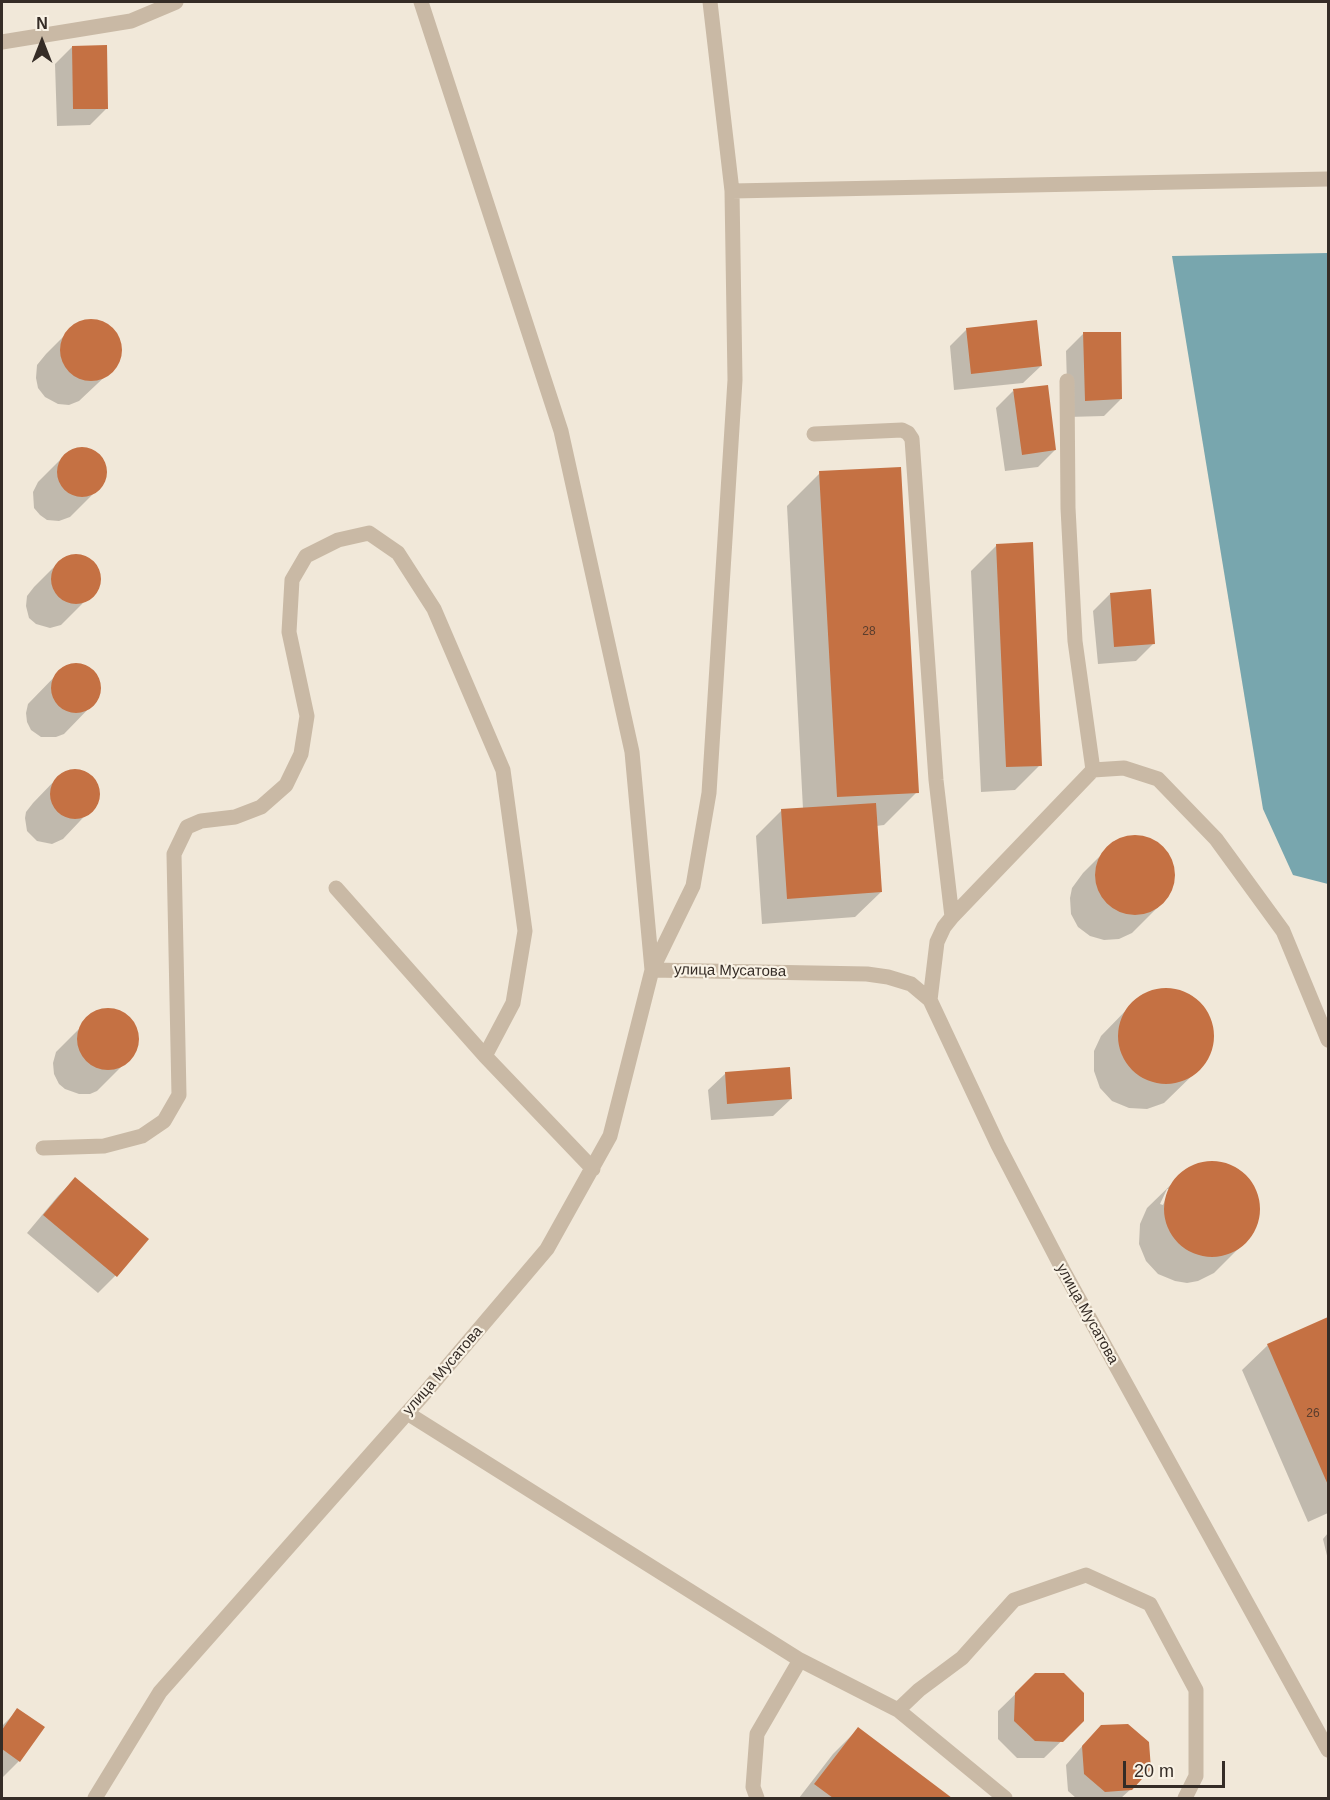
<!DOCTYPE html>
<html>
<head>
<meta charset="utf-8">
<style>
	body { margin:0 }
	#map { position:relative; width:1330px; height:1800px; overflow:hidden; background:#f1e8d9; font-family:Arial,sans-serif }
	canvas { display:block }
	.frame { position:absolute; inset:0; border:3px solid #352c26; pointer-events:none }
	.north { position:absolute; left:12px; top:12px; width:60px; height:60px; -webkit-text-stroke:4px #f9f2e5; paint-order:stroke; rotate:0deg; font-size:16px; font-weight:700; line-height:24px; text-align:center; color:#352c26 }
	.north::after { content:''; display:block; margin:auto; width:21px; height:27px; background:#352c26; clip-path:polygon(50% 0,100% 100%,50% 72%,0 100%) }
	.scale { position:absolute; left:1123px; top:1761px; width:102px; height:27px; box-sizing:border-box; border:3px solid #352c26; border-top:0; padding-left:8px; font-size:18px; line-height:21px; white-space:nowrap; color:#352c26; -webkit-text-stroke:4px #f9f2e5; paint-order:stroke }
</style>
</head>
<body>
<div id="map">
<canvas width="1330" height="1800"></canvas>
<div class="frame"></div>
<div class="north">N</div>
<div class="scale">20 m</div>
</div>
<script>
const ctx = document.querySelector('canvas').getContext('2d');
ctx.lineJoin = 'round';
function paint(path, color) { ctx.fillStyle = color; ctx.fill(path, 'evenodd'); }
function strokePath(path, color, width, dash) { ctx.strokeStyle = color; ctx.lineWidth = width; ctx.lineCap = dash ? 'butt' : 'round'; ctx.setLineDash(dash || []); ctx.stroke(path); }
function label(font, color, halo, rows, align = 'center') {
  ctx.font = font + ' Arial,sans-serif'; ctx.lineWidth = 4.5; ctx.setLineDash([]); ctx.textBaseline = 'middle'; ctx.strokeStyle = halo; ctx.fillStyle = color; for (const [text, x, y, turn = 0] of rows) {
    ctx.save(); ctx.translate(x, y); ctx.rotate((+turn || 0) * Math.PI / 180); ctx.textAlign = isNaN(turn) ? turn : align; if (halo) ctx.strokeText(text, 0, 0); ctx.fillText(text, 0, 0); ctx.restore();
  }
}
paint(new Path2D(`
	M1328,253v631l-35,-9 -30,-66 -91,-553z`), '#78a6ae');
paint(new Path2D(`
	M72,47l35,61 -17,17 -33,1 -2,-62z
	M91,321l7,1 13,6 6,9 3,10 -1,11 -5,10 -35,33 -10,4 -11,-1 -13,-7 -7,-9 -2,-10 1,-13 9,-11 26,-26 9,-6z
	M967,329l74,37 -18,17 -69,7 -4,-44z
	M1083,334l38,65 -17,17 -36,1 -2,-66z
	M1013,391l42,59 -17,17 -33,4 -9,-63z
	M79,448l9,1 10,5 5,7 2,15 -4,10 -31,31 -11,4 -12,-1 -7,-5 -6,-7 -1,-16 5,-10 26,-26 5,-4z
	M820,473l97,319 -33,33 -8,1 5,66 -26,25 -93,7 -6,-88 25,-25 22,-2 -16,-303z
	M997,545l43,220 -25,25 -34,2 -10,-221z
	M76,555l8,1 10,8 3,4 2,12 -1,8 -37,37 -11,3 -14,-4 -7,-6 -3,-12 1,-10 7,-9 26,-26 8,-4z
	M1110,594l44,49 -18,18 -38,3 -5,-53z
	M70,665h9l8,3 7,5 4,7 1,12 -5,11 -30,31 -8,3h-15l-10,-7 -4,-8 -1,-9 2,-9 34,-35z
	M75,770l9,2 7,5 6,10 1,8 -2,9 -33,35 -11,5 -15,-3 -10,-10 -2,-13 1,-6 7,-9 26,-27 8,-4z
	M1135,837l14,2 15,11 7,12 3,15 -3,14 -5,8 -34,34 -13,6 -15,1 -14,-4 -12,-9 -7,-13 -1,-16 2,-10 11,-15 26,-26 12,-8z
	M1161,990l17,1 15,7 9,8 10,20 1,18 -4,11 -6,10 -39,38 -17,6 -18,-1 -17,-7 -12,-13 -6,-17v-20l7,-15 34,-35 10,-7z
	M109,1010l10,2 11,8 7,13v11l-6,13 -34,34 -7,3h-11l-14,-5 -6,-5 -5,-10 -1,-11 3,-11 39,-39z
	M726,1073l65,26 -18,17 -62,4 -3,-30z
	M1207,1163l17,1 11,4 9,7 10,14 5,16 -2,18 -8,15 -35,35 -16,8 -11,2 -12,-2 -17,-7 -12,-13 -7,-17 1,-20 7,-16 39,-38zM1167,1189h3l-7,16 -3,-1z
	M75,1179l72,60 -32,37 -17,17 -71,-60 31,-37z
	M1328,1319v194l-20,9 -66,-152 26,-25z
	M1328,1533v27l-5,-21z
	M1036,1674l46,47 -38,37h-27l-19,-19v-28z
	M18,1710l25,17 -24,34 -17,17v-52z
	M858,1729l91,69h-150l34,-44z
	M1084,1744l47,45 -10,9h-45l-8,-7 -2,-26z`), '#0003');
paint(new Path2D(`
	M107,45l1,64h-35l-1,-63z
	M60 350a31 31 0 1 1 62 0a31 31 0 1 1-62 0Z
	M1037,320l5,46 -71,8 -5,-46z
	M1083,332h38l1,67 -37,2z
	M1048,385l8,65 -34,5 -9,-66z
	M57 472a25 25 0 1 1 50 0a25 25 0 1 1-50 0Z
	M901,467l18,326 -82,4 -18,-326z
	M1033,542l9,224 -36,1 -10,-223z
	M51 579a25 25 0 1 1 50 0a25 25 0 1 1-50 0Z
	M1151,589l4,55 -41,3 -4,-54z
	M51 688a25 25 0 1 1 50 0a25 25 0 1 1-50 0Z
	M50 794a25 25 0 1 1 50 0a25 25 0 1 1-50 0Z
	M876,803l6,89 -95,7 -6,-90z
	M1095 875a40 40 0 1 1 80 0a40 40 0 1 1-80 0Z
	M1118 1036a48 48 0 1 1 96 0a48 48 0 1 1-96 0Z
	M77 1039a31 31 0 1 1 62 0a31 31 0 1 1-62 0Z
	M790,1067l2,32 -65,5 -2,-32z
	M1164 1209a48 48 0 1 1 96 0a48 48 0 1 1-96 0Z
	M75,1177l74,62 -32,38 -74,-62z
	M1328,1317v168l-61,-141z
	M1035,1673h29l20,20v28l-21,21 -28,-1 -21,-20 1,-28z
	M17,1708l28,19 -25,35 -18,-13v-19z
	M1128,1724l21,18 2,27 -19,21 -27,2 -21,-18 -2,-28 19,-21z
	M858,1727l94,71h-119l-19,-14z`), '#c57143');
strokePath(new Path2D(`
	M421,2l140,429 71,321 20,218 41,-84 16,-93 26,-413 -3,-189 -22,-189
	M2,42l129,-21 45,-19
	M732,191l596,-12
	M814,434l88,-4 6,3 4,6 24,341 16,137
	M1093,770l31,-2 34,11 58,60 67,92 45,109
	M336,888l149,168 108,113
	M930,1000l7,-58 7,-15 8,-10 141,-147 -18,-129 -7,-133 -1,-127
	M43,1148l61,-2 38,-10 22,-15 15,-26 -5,-241 13,-27 14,-6 34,-4 26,-10 25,-22 15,-31 6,-38 -18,-84 3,-52 14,-24 32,-16 31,-7 29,20 36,56 69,161 22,161 -12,72 -28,53
	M407,1413l393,247 98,50 107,88
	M898,1710l21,-20 43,-32 52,-58 72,-25 64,29 46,86v86l-11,22
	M95,1798l65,-106 263,-297 124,-146 63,-113 42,-166 215,4 21,3 23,7 19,16 68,145 65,125 265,480
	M757,1798l-4,-11 4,-53 43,-74`), '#c9b9a5', 15);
label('12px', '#593d2d', null, [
	["28",869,632],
	["26",1313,1414]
]);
label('15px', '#352c26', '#f9f2e5', [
	["улица Мусатова",730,971,1],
	["улица Мусатова",1087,1314,61],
	["улица Мусатова",443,1371,-49]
]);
</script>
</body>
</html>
